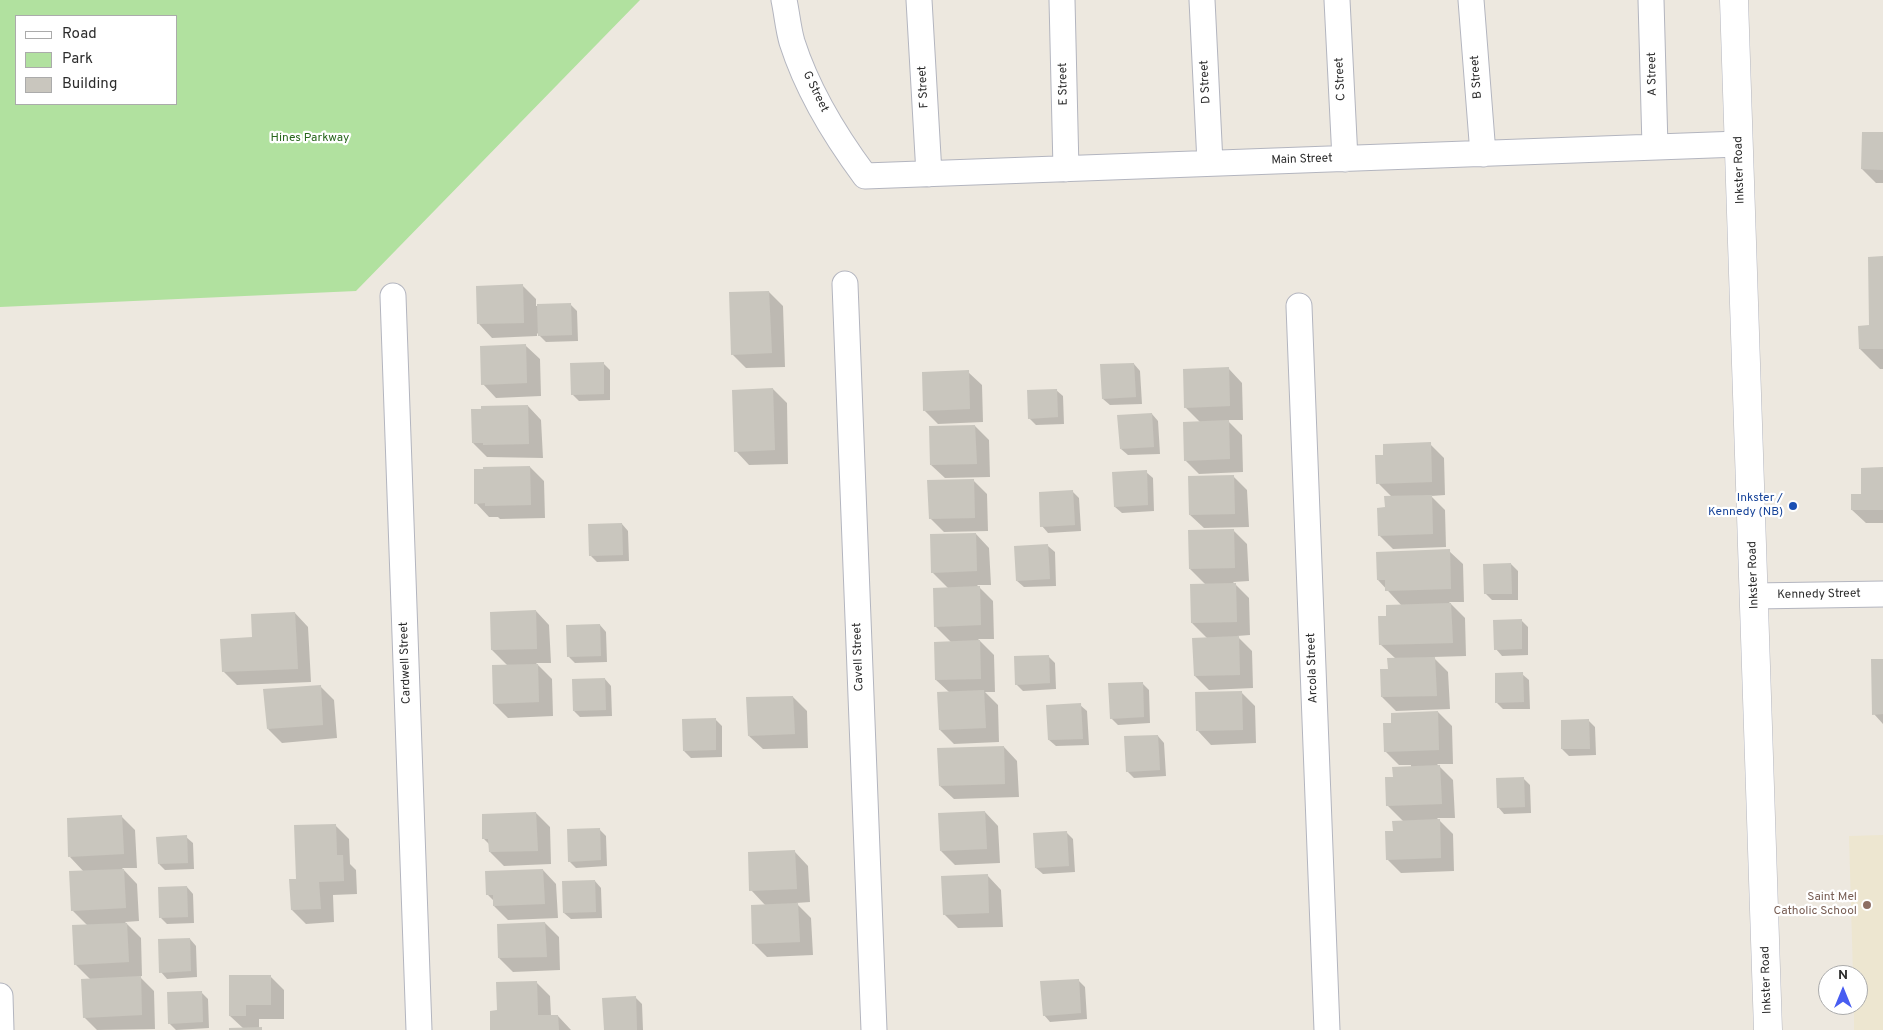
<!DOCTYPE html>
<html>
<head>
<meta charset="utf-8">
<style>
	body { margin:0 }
	#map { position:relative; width:1883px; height:1030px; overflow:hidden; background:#ede8df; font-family:Overpass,sans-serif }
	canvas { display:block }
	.legend { position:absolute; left:15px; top:15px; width:162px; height:90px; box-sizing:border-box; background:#fff; border:1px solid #ababab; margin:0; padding:6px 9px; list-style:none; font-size:15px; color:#2c2c2c }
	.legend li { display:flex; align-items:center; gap:10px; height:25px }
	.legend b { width:25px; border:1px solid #ababab }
	.north { position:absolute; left:1818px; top:965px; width:50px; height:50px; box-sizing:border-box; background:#fff; border:1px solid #ababab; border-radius:50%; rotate:0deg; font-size:14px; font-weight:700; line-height:20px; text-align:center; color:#2c2c2c }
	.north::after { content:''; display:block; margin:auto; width:18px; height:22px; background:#485df1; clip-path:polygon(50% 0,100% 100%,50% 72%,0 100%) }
</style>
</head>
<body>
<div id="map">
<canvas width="1883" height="1030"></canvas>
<ul class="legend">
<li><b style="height:6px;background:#fff"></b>Road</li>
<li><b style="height:14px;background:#b1e19f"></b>Park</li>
<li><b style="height:14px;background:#c9c6be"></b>Building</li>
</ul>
<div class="north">N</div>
</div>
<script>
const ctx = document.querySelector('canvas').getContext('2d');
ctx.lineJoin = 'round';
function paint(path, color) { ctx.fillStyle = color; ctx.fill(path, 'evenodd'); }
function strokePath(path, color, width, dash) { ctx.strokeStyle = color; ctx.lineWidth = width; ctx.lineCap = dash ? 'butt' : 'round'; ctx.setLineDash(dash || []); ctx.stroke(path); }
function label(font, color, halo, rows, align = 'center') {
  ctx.font = font + ' Overpass,sans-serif'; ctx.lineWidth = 4.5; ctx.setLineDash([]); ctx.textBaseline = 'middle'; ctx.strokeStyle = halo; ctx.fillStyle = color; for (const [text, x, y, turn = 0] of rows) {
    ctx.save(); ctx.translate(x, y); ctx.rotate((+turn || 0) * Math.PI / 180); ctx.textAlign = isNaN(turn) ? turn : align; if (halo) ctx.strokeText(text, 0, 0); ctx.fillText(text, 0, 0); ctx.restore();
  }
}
paint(new Path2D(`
	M1883,835v195h-29v-25h4v-30h-5l-4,-139z`), '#ede6d0');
paint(new Path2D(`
	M0,0h640l-284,291 -356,16zM16,16h160v88h-160z`), '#b1e19f');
paint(new Path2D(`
	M1883,133v50h-7l-14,-14z
	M1883,258v111h-3l-20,-20 10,-23z
	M522,285l14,14v7l34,-2 7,7 1,30 -32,1 -9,-9v3l-45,2 -13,-14z
	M769,292l14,14 2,61 -39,1 -14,-14z
	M526,346l14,13 1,37 -45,2 -13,-14z
	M603,363l7,7v30l-31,1 -7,-7z
	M1134,364l6,7 2,33 -32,1 -7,-6z
	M1229,369l13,14 1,37h-16l15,15 1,37 -44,2 -14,-14 16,-37 -16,-16z
	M968,372l14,13 1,37 -45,2 -14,-14z
	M773,389l14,14 1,61 -39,1 -13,-14z
	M1056,390l7,6 1,28 -28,1 -7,-7z
	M528,406l13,14 2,38 -56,-1 -14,-14z
	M1152,414l6,7 2,33 -32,1 -7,-6z
	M975,426l14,14 1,37 -45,1 -14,-13z
	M1430,444l14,14 1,37 -14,1 14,14 1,37 -53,2 -14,-14 7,-27 6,-11 -14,-14 7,-27z
	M530,467l14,14 1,37 -45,1 -2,-2h-9l-13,-14z
	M1883,468v55h-17l-14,-13z
	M1146,472l7,6 1,33 -32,2 -7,-6z
	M1233,476l14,14 2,37 -45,1 -14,-13z
	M973,480l14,14 1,37 -44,1 -14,-14z
	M1072,491l7,7 2,33 -33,2 -6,-7z
	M622,524l6,7 1,30 -32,1 -6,-6z
	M1233,530l14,14 2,37 -16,1 16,16 1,37 -13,1 15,15 1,37 -44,2 -14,-14 12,-38 -15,-15 14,-38 -16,-16z
	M976,534l13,14 2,37h-14l16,16 1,38h-16l16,16 1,37h-10l13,13 1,37 -45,2 -14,-14 9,-38 -13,-12 15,-38 -16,-16 13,-38 -16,-16z
	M1048,546l7,6 1,34 -32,1 -7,-6z
	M1449,551l14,13 1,38h-15l16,16 1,38 -33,1 15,15 2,37 -54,2 -14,-14 7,-27 7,-11 -16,-15 7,-27 15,-11 -24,-26z
	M1511,564l7,7v29h-26l-7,-7z
	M536,611l13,14 2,38h-15l16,16 1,37 -45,2 -14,-14 14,-38 -16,-16z
	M295,613l13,14 3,55 -74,3 -14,-14 31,-33z
	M1521,620l7,7v28l-26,1 -6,-7z
	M600,625l6,7 1,30 -32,1 -6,-6z
	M1048,656l7,7 1,26 -33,2 -7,-7z
	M1883,660v64l-9,-10z
	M1522,674l7,6 1,29h-27l-6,-6z
	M605,679l6,7 1,30 -32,1 -6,-6z
	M1142,683l7,7 1,33 -32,2 -7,-7z
	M320,686l14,14 3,38 -55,5 -14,-14z
	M1241,692l14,14 1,37 -45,2 -13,-14z
	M793,697l14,14 1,37 -45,1 -14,-13z
	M1080,705l7,6 2,34 -33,1 -7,-6z
	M1438,712l14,14 1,38h-16l16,16 2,38h-18l16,16 1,37 -53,2 -14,-14 7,-27 9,-11 -16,-16 7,-26 17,-12v-2h-12l-14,-14z
	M715,719l7,7v31l-31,1 -7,-7z
	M1588,720l7,7 1,28 -27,1 -7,-7z
	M1158,736l6,7 2,33 -32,2 -7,-7z
	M1004,747l13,14 2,36 -65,2 -14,-13z
	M1523,778l7,7 1,28 -27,1 -6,-7z
	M985,812l13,14 2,37 -45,2 -14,-14z
	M536,813l14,14 1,37 -47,2 -14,-14v-7l-6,-6z
	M121,816l14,14 2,38h-15l15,16 2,37 -14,1 16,16 1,38h-3l15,15 1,38 -58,1 -13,-13 7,-37 -16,-16 13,-38 -16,-16 12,-38 -14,-15z
	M335,825l14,14 1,25 6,6 1,24 -24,1 1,27 -28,2 -14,-14 5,-30z
	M600,830l6,6 1,30 -31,2 -7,-7z
	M1067,833l6,6 2,33 -32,2 -7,-6z
	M186,837l7,6 1,26 -29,1 -6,-6z
	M795,852l13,14 2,36 -14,1 15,15 2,37 -46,2 -13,-13 12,-38 -15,-16z
	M543,870l13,14 2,34 -50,2 -14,-14v-5l-6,-6z
	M988,876l13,14 2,37 -45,1 -14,-14z
	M595,881l6,7 1,30 -31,1 -7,-6z
	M187,887l6,7 1,29 -27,1 -6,-6z
	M545,923l14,14 1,33 -47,2 -14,-14z
	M190,939l6,7 1,31 -30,2 -6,-7z
	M270,976l14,14v29h-25v10l3,1h-32l14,-1 -14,-13z
	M1078,980l7,7 2,32 -37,3 -6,-7z
	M536,982l14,14 1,20h7l13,14h-80l7,-19z
	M201,992l7,7 1,29 -33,2 -7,-7z
	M635,997l7,7 1,26h-38z`), '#0003');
paint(new Path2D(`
	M1862,132h21v38l-22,-1z
	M1883,256v93h-24l-1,-23 11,-1 -1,-68z
	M523,284l1,39 -47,1 -1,-38z
	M769,291l3,62 -41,2 -2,-63z
	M571,303l1,32 -34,1 -1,-32z
	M526,344l1,39 -46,2 -1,-39z
	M604,362v32l-33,1 -1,-32z
	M1134,363l2,34 -34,2 -2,-35z
	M1229,367l1,39 -46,2 -1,-39z
	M969,370l1,39 -47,2 -1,-39z
	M773,388l2,62 -41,2 -2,-62z
	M1057,389l1,28 -30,2 -1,-29z
	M528,405l1,39 -46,1v-2h-11l-1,-34h10v-3z
	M1152,413l2,34 -34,2 -3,-34z
	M1229,420l1,39 -46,2 -1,-39z
	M975,425l2,39 -47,1 -1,-39z
	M1431,442l1,40 -56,2 -1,-29h8v-11z
	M530,466l1,39 -46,1v-3l-11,1v-35h9v-2z
	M1883,467v43h-32v-16h10v-26z
	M1147,470l1,35 -34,2 -2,-35z
	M1234,475l1,39 -46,1 -1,-39z
	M974,479l1,39 -46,1 -2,-39z
	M1073,490l2,35 -35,2 -1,-35z
	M1432,495l1,39 -55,2 -1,-28 8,-1 -1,-11z
	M622,523l1,32 -34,1 -1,-32z
	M1234,529l1,39 -46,1 -1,-39z
	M976,533l1,38 -46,2 -1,-39z
	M1048,544l2,35 -34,2 -2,-35z
	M1450,549l1,40 -66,2v-11h-8l-1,-28z
	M1511,563l1,31h-28l-1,-30z
	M1236,583l1,39 -46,1 -1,-39z
	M980,586l1,39 -47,2 -1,-39z
	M1451,603l2,40 -74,2 -1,-29h8v-11z
	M536,610l1,39 -46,1 -1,-38z
	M295,612l3,57 -76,3 -2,-33 32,-2 -1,-23z
	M1522,619v30l-28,1 -1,-30z
	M600,624l1,32 -34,1 -1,-32z
	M1239,636l1,39 -46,1 -2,-38z
	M980,640l1,39 -46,1 -1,-38z
	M1049,655l1,28 -35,2 -1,-29z
	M1435,657l2,39 -56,1 -1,-28h8l-1,-11z
	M1871,659h12v55l-11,1z
	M538,664l1,38 -46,2 -1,-39z
	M1523,672l1,30 -29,1v-30z
	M605,678l1,32 -33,1 -1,-32z
	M1143,682l1,35 -34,2 -2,-36z
	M321,685l2,40 -56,4 -4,-40z
	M984,690l2,38 -47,2 -2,-38z
	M1242,691l1,39 -47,1 -1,-39z
	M793,696l2,38 -47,2 -2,-39z
	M1081,703l2,36 -35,1 -2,-35z
	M1438,711l1,39 -55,2 -1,-29h8v-10z
	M716,718v32l-33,1 -1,-32z
	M1589,719l1,30h-29v-29z
	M1158,735l2,35 -34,2 -2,-36z
	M1004,746l1,38 -66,2 -2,-38z
	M1440,765l2,39 -56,2 -1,-29h8l-1,-10z
	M1524,777l1,30 -28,1 -1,-30z
	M985,811l2,38 -47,2 -2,-38z
	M536,812l2,39 -49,1 -1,-13h-6v-25z
	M122,815l2,39 -56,3 -1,-39z
	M1440,819l1,39 -55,2 -1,-29h8l-1,-10z
	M336,824l1,31h6l1,26 -25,1 2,27 -30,1 -2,-31h7l-2,-54z
	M600,828l1,32 -33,2 -1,-33z
	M1067,831l2,35 -34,2 -2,-35z
	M187,835l1,28 -30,1 -2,-27z
	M795,850l2,39 -48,2 -1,-39z
	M124,869l2,39 -55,3 -2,-40z
	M543,869l2,35 -52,2v-11h-7l-1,-24z
	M988,874l1,39 -46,2 -2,-39z
	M595,880l1,32 -33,1 -1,-32z
	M187,886l1,31 -29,1 -1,-31z
	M798,903l2,39 -48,2 -1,-39z
	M545,922l2,35 -49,1 -1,-34z
	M127,923l2,39 -55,3 -2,-40z
	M190,938l1,33 -32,2 -1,-34z
	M229,975h42v30h-25v11h-17z
	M141,976l1,39 -59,3 -2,-39z
	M1079,979l2,34 -38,3 -3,-35z
	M537,981l1,34h20l1,15h-69v-19l7,-1 -1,-28z
	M202,991l1,31 -35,2 -1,-32z
	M636,996l1,34h-33l-2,-32z
	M262,1027v3h-33v-2z`), '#c9c6be');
const minor = new Path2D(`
	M784,0c3,14 4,28 8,42 15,47 44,95 73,134l874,-32
	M919,0l10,174
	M1062,0l4,169
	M1202,0l8,163
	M1337,0l8,159
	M1471,0l12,154
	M1651,0l4,147
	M845,284l29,746
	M393,296l26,734
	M1299,306l28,724
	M1754,596l129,-2
	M0,996l1,34`);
const secondary = new Path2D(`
	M1734,0l34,1030`);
strokePath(minor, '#b3b5bf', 27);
strokePath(secondary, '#b3b5bf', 29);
strokePath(minor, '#fff', 25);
strokePath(secondary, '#fff', 28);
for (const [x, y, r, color] of [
	[1793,506,5,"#1a4fb4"],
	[1867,905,5,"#8d6e63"]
]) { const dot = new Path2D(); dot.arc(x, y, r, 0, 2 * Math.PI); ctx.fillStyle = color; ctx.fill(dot); strokePath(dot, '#fff', 2); }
label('12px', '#2c2c2c', '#fff', [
	["A Street",1653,74,-91],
	["B Street",1477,77,-94],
	["C Street",1341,79,-93],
	["D Street",1206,82,-93],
	["E Street",1064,84,-91],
	["F Street",924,87,-93],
	["G Street",815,92,64],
	["Main Street",1302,160,-2],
	["Inkster Road",1740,170,-92],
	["Inkster Road",1754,575,-92],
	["Kennedy Street",1819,595,-1],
	["Cavell Street",859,657,-92],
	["Cardwell Street",406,663,-92],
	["Arcola Street",1313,668,-92],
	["Inkster Road",1767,980,-92]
]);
label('12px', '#29671e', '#fff', [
	["Hines Parkway",310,139]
]);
label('12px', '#164399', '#fff', [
	["Inkster /",1783,499],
	["Kennedy (NB)",1783,513]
], 'right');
label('12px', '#785e54', '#fff', [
	["Saint Mel",1857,898],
	["Catholic School",1857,912]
], 'right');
</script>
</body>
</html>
